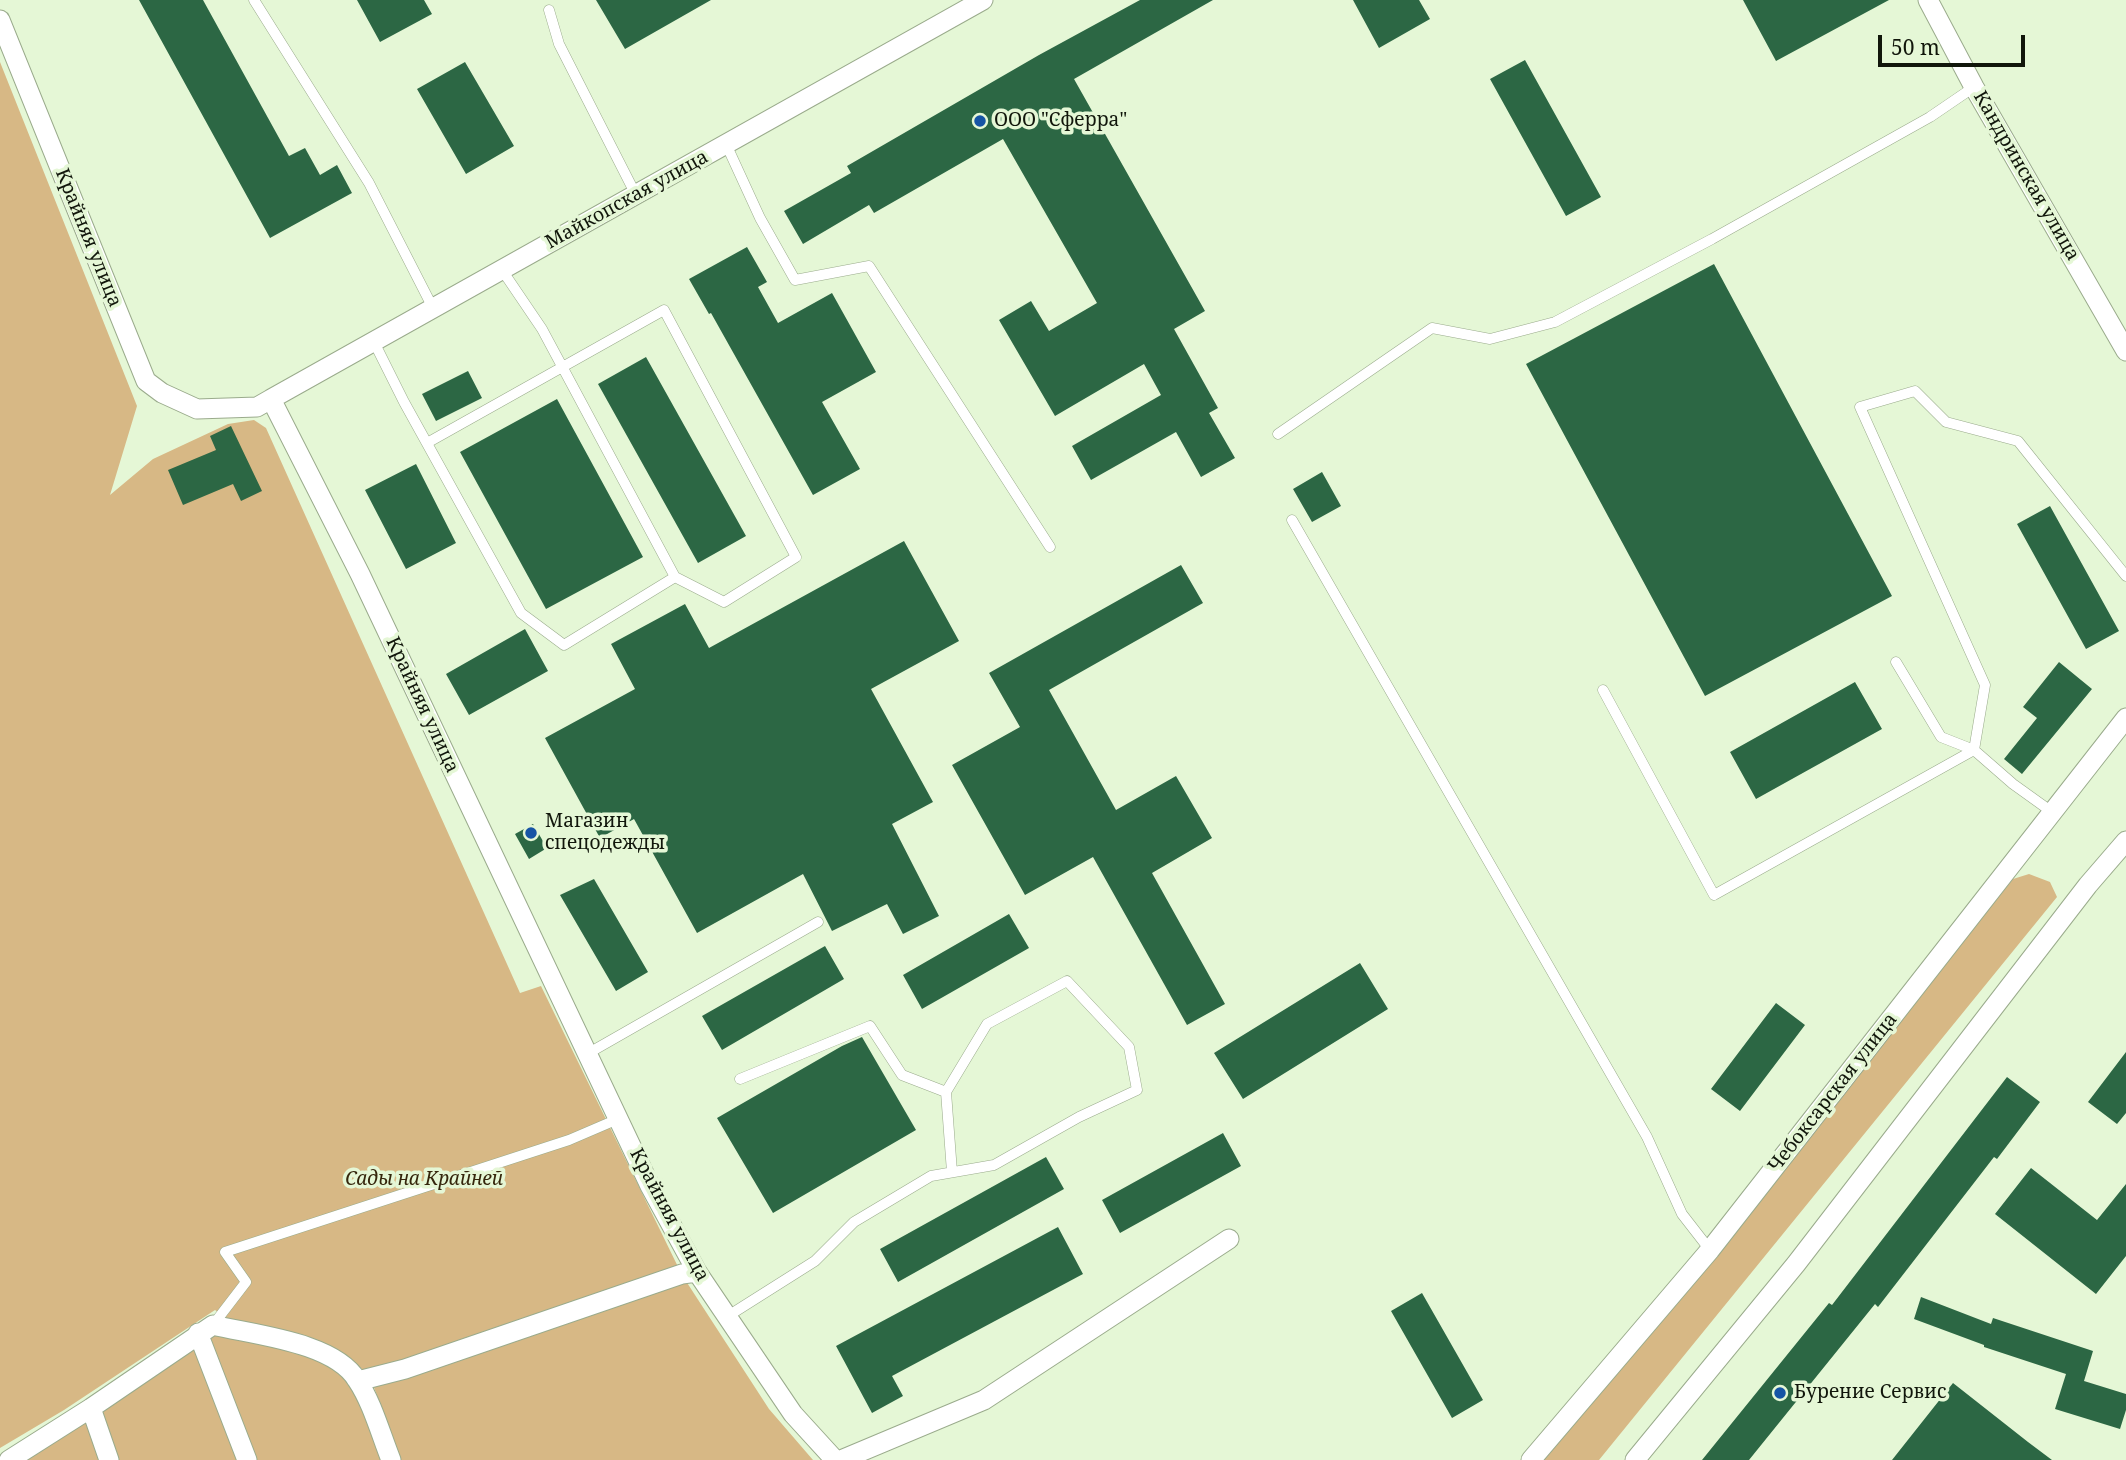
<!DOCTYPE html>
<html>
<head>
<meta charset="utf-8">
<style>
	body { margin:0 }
	#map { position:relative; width:2126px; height:1460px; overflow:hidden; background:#e5f7d6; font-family:"Noto Serif",serif }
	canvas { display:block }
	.scale { position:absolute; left:1878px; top:35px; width:147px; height:32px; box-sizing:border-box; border:4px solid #11160b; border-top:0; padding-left:9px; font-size:21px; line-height:24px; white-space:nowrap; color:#11160b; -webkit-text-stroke:5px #e5f7d6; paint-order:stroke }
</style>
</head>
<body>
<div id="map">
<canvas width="2126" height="1460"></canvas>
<div class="scale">50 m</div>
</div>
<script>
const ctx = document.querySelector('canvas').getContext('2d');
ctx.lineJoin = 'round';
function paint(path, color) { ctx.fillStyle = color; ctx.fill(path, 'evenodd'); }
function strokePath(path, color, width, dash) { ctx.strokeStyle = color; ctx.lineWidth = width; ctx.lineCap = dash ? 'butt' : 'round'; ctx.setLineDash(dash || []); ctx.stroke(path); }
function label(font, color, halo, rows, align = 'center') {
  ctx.font = font + ' "Noto Serif",serif'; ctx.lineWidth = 7; ctx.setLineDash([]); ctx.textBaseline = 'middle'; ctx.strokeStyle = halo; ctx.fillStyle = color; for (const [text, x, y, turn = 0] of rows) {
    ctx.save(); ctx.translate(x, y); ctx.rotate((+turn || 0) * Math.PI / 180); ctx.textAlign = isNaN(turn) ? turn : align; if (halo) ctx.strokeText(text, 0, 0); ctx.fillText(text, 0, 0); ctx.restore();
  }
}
paint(new Path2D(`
	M0,62l137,344 -27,89 43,-36 75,-35 26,-4 12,8 254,565 21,-7 141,289 87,134 44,51h-412l-32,-86 -38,-27 13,15 45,98h-389v-3l77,-43 137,-86 43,12 -42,-30 -151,100 -64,38z
	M2029,874l21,8 7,15 -458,563h-60l474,-581z`), '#d7b885');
paint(new Path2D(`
	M139,0h64l86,156 16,-8 15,27 17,-10 15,28 -82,45z
	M357,0h67l8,14 -52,28z
	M596,0h115l-86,49z
	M1140,0h73l-139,79 131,232 -31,18 44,79 -9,5 26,45 -34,19 -25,-45 -85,48 -19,-34 89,-51 -17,-31 -89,52 -56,-96 32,-19 18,30 48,-28 -94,-164 -129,74 -5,-8 -66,39 -19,-33 67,-38 -4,-7 192,-111z
	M1353,0h66l11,19 -51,29z
	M1743,0h146l-113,61z
	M1525,60l76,137 -35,19 -76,-137z
	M465,62l49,84 -48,28 -49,-85z
	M747,247l20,35 -9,5 20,36 54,-30 44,79 -54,30 38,67 -47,26 -102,-182 -2,1 -20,-35z
	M1714,264l178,332 -187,100 -179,-332z
	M646,357l100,179 -48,27 -100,-179z
	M468,371l14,27 -46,23 -14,-27z
	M557,399l86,158 -97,52 -86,-157z
	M231,426l31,65 -21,10 -8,-17 -50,21 -15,-35 48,-20 -6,-14z
	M416,464l40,79 -50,26 -41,-79z
	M1322,472l19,34 -29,16 -19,-33z
	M2050,506l69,125 -33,18 -69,-125z
	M904,541l55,100 -88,48 62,113 -41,22 47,92 -36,18 -16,-30 -55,27 -29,-57 -106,59 -63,-114 -34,19 -55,-100 90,-49 -24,-45 74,-40 24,44z
	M1181,565l22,38 -154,87 67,120 60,-34 36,62 -60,35 73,131 -38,21 -94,-168 -68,38 -73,-130 68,-38 -31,-54z
	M525,629l23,42 -79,44 -23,-41z
	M2059,662l33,27 -70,85 -18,-15 33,-41 -14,-11z
	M1855,682l27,47 -126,70 -26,-47z
	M533,824l14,24 -18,11 -14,-25z
	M594,879l54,93 -32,19 -56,-96z
	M1009,914l20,34 -107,61 -19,-34z
	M825,946l19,33 -122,71 -20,-34z
	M1360,963l28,46 -145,90 -29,-46z
	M1776,1003l29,22 -65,86 -29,-22z
	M862,1037l54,93 -143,83 -56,-95 125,-72z
	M2126,1052v61l-9,11 -29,-22z
	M2007,1077l33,25 -43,57 -3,-2 -116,150 -3,-3 -126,156h-47l127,-157 3,2z
	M1223,1133l18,33 -121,67 -18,-33z
	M1046,1157l18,32 -166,93 -18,-33z
	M2031,1168l66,52 29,-36v72l-30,38 -101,-80z
	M1058,1227l25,47 -191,102 11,20 -31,17 -36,-67z
	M1422,1293l61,107 -31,18 -61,-107z
	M1921,1297l70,27 2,-6 100,33 -9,30 42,13v16l-6,19 -65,-20 11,-35 -82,-27v-2l-70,-26z
	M1953,1383l75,59 24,18h-160z`), '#2c6744');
const service = new Path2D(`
	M254,0l115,183 64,125
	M549,10l10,34 77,151
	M726,144l34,74 35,62 74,-14 181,281
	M374,342l30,60 117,211 43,32 111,-68
	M1278,434l154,-106 58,11 65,-17 157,-83 218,-122 44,-30
	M427,443l237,-133 132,247 -72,45 -49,-25 -133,-248 -40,-59
	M1292,520l355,617 35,77 28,36
	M1896,662l45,75 33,13 39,34 39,28
	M1603,690l111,205 260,-145 11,-65 -125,-278 55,-16 31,31 72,19 108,135
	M587,1054l231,-132
	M946,1092l6,80
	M728,1316l87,-55 39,-39 77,-46 63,-11 85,-48 58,-27 -8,-43 -62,-66 -80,43 -41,68 -44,-17 -32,-49 -130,53
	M213,1325l33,-43 -21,-30 344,-112 49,-21`);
const minor = new Path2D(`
	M1928,0l46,87 152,264
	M0,20l146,361 16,12 35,16 60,-2 14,-8 89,175 290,612 47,86 96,142 42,46
	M271,399l712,-399
	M198,1333l49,127
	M358,1381l47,-12 277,-95 15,-2
	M91,1408l18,52
	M9,1460l82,-52 122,-83c41,10 121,17 144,55 15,22 24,55 34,80
	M841,1460l143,-60 245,-161
	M1531,1460l179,-210 416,-532
	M1635,1460l161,-196 292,-379 38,-44`);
strokePath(service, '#9aab8c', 11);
strokePath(minor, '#9aab8c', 21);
strokePath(service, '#fff', 10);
strokePath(minor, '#fff', 19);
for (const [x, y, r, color] of [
	[980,121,7,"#1654a5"],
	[531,833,7,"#1654a5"],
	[1780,1393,7,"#1654a5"]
]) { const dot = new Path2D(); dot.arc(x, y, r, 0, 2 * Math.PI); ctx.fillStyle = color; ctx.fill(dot); strokePath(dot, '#e5f7d6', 2.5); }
label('19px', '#11160b', '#e5f7d6', [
	["ООО \"Сферра\"",994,121],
	["Магазин",545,822],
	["спецодежды",545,844],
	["Бурение Сервис",1794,1393]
], 'left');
label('19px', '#11160b', '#e5f7d6', [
	["Кандринская улица",2026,176,60],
	["Майкопская улица",627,200,-29],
	["Крайняя улица",88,238,68],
	["Крайняя улица",422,705,65],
	["Чебоксарская улица",1833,1093,-52],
	["Крайняя улица",669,1215,62]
]);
label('italic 19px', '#35260c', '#e5f7d6', [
	["Сады на Крайней",424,1180]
]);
</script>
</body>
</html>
